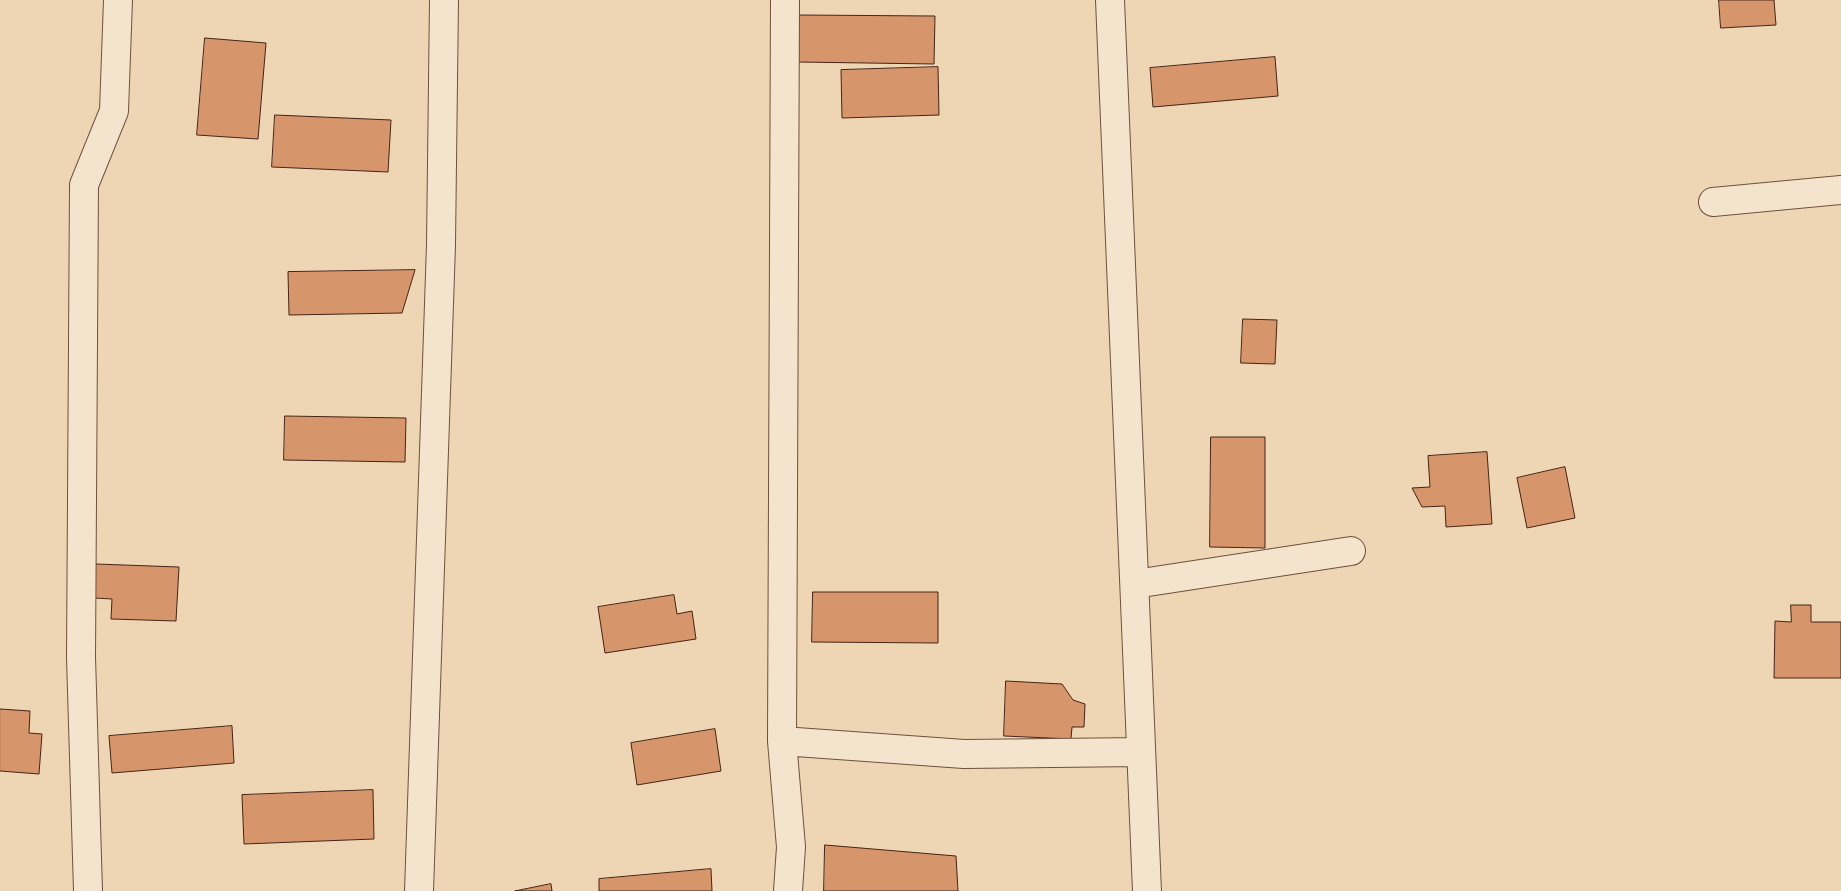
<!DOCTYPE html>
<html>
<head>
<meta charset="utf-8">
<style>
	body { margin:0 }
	canvas { display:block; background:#eed6b4 }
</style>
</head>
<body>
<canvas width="1841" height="891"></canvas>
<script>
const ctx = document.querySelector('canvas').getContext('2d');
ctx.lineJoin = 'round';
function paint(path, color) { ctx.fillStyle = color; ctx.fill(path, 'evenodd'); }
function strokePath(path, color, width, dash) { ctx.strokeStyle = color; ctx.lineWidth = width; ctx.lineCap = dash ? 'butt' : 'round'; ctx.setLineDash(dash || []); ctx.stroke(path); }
const building = new Path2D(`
	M1719,0h55l2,25 -55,3z
	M798,15l137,1 -1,48 -137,-2z
	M205,38l61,5 -8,96 -61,-4z
	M1275,57l3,39 -125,11 -3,-39z
	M938,67l1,48 -97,3 -1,-48z
	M275,115l116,5 -3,52 -116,-5z
	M415,270l-13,43 -113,2 -1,-43z
	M1243,319l34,1 -2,44 -34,-1z
	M285,416l121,2 -1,44 -121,-2z
	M1211,437h54v111l-55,-1z
	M1487,452l5,72 -46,3 -1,-21 -23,1 -10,-19 18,-1 -2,-31z
	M1565,467l10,51 -48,10 -10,-50z
	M96,564l83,3 -3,54 -65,-2 1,-20 -18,-1z
	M813,592h125v51l-126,-1z
	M674,595l3,19 15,-3 4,28 -91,14 -7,-46z
	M1791,605h20v17h30v56h-67l1,-57 16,1z
	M1006,681l56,3 11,16 12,4 -1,23h-12l-1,12 -67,-3z
	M0,709l30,2 -1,22 13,1 -3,40 -39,-3z
	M232,726l2,37 -122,10 -3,-37z
	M715,729l6,42 -84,14 -6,-42z
	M373,790l1,49 -130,5 -2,-49z
	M825,845l131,11 2,35h-134z
	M711,869l1,22h-113v-12z
	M551,884l1,7h-37z`);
paint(building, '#d6956a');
strokePath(building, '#452416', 1);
const minor = new Path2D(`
	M785,0l-3,741 9,106 -3,44
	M1110,0l37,891
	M1713,202l128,-12
	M1135,584l216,-33
	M782,741l182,13 177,-2
	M88,891l-7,-234 3,-472 30,-74 4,-111
	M419,891l22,-646 3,-245`);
strokePath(minor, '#6f503e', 30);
strokePath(minor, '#f4e4ce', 28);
</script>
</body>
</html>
